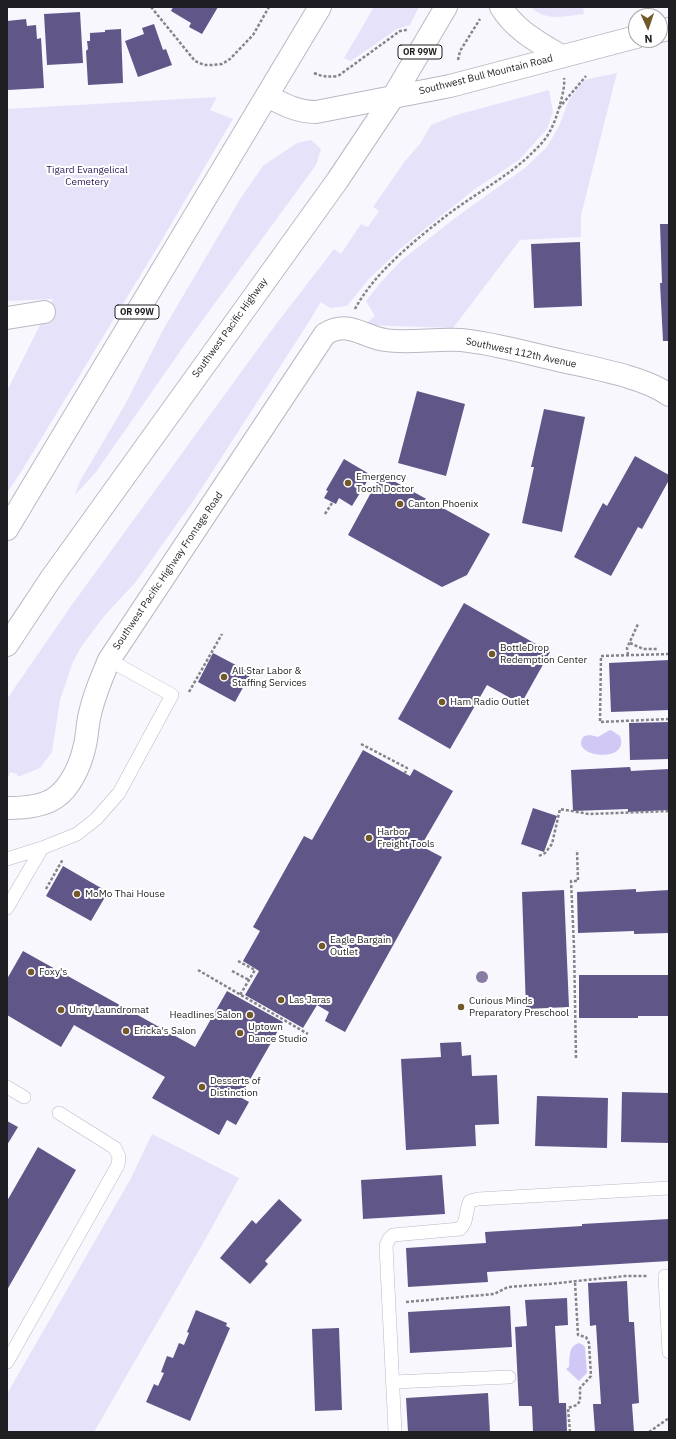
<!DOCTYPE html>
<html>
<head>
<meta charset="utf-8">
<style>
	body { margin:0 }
	#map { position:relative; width:676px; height:1439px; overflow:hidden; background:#f8f7fe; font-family:"IBM Plex Sans",sans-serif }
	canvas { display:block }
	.frame { position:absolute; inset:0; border:8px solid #1f1e22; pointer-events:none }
	.north { position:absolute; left:628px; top:8px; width:40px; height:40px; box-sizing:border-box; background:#fff; border:1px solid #a5a5a7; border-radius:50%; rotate:177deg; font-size:11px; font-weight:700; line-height:16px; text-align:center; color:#1f1e22 }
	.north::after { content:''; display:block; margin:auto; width:14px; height:18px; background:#71592a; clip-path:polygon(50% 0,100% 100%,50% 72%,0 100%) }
</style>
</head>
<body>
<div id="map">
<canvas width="676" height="1439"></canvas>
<div class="frame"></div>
<div class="north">N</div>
</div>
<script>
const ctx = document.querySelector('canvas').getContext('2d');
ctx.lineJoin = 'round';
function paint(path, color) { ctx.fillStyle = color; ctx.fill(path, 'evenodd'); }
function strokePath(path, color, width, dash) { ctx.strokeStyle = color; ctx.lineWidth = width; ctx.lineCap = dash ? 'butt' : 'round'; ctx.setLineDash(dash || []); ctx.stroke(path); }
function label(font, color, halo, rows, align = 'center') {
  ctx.font = font + ' "IBM Plex Sans",sans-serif'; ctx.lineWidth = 4; ctx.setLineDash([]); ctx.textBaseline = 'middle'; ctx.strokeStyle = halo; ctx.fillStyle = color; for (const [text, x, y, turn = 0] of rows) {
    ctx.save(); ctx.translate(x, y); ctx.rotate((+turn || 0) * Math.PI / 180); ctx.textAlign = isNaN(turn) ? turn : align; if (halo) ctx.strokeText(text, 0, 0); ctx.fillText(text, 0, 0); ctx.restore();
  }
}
paint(new Path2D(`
	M374,7h45l-9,18 -13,4 -46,32 -7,-3z
	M531,7h52l1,7c-18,2 -39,8 -53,-7z
	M617,73l-36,142v22l-61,3 -67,88 -89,-3 11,-9 -9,-15 15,-19 21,-22 53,-42 70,-50 22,-21 12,-21 10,-26 15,-20z
	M549,90l4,22 -6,17 -28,31 -44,29 -74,59 -33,32 -21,26 -17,2 -9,-6 -16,26 -111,172 -59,83 -30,32 -24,32 -8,15 -13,38 -8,52 -12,16 -20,8h-3v-2l-7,-2 -1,4 -2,-1v-76l64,-93 133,-183 70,-96 60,-78 7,5 20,-30 7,3 11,-16 -6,-4 32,-46 15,-17 11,-19 25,-10z
	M217,97l-7,13 23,9 -73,124 -136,224 -17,26v-102l46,-92 -46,2v-192z
	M311,140l10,9 -5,16 -128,175 -92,132 -21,23 5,-14 46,-78 37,-73 79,-134 21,-30 34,-23z
	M152,1134l87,44 -33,60 -112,194h-87v-38l123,-214z`), '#e6e2f9');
paint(new Path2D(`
	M611,730l9,6c11,29 -53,21 -36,0l6,-1 8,2 10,-6z
	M579,1343l4,2 2,2 2,26 -8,8 -13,-12 3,-2c1,-10 -1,-21 10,-24z`), '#d1c8f6');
paint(new Path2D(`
	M173,7h45l-16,27 -13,-7 2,-4 -20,-12z
	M80,12l3,51 -36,2 -3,-51z
	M26,19l1,7 9,-1 1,14 4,-1 3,50 -36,2 -1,-69z
	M154,24l9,26 3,-1 6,16 -34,12 -13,-36 19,-7 -2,-6z
	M121,29l2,54 -35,2 -2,-34 2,-2 -1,-8h3v-8l15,-1v-2z
	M660,224h9v117h-6l-3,-58h2z
	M580,242l2,64 -48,2 -3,-64z
	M417,391l48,13 -19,72 -48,-13z
	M544,409l41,8 -23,115 -40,-9 12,-56h-3z
	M635,456l34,19v5l-27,49 -4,-2 -27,49 -37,-19 29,-54 4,3z
	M344,459l27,16 -19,31 -13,-8 -3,6 -12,-6 4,-7 -2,-1z
	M381,474l109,60 -23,41 -25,12 -94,-52z
	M464,603l86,49 -29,52 -34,-19 -37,64 -52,-30z
	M213,653l38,20 -16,29 -37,-20z
	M669,660v50l-58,2 -2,-49z
	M669,722v37l-39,1 -1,-37z
	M363,750l47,26 4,-7 39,22 -32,55 21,11 -97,175 -20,-11 4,-9 -12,-7 -14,23 -58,-33 14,-24 -16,-10 17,-30 -7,-4 51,-91 8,4z
	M630,767l1,4 38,-2v41l-41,2v-3l-55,2 -2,-41z
	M533,808l24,8 -13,36 -23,-8z
	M63,866l45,26 -17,29 -45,-25z
	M636,889v3l33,-2v43l-35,1v-3l-56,2 -1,-41z
	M564,890l5,117 -43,2 -4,-117z
	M23,951l172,96 32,-56 56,31 -43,75 9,5 -13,23 -9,-5 -8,15 -67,-37 13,-21 -91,-52 -13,22 -54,-32v-36z
	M579,975h90v41h-31v2h-59z
	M461,1042l1,14 9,-1 1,21 25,-1 2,49 -24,1 1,21 -70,4 -5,-91 40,-2 -1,-14z
	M622,1092l47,1v50l-48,-1z
	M537,1096l71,2 -1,50 -72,-2z
	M7,1121l11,6 -11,18z
	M38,1147l38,23 -69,120v-89z
	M442,1175l3,39 -82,5 -2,-39z
	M279,1199l23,21 -37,41 3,3 -18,20 -30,-26 32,-38 4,4z
	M669,1219v42l-182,11 1,10 -80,5 -2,-39 80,-5 -1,-11 97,-6v-2z
	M627,1281l2,41h5l5,81 -7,1 2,28h-39l-2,-28h8l-5,-79 -6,1 -2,-43z
	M567,1298l1,27 -13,1 4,77h7l1,29h-34l-1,-25 -1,-1h-12l-4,-79 12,-1 -2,-26z
	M510,1306l2,41 -102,6 -2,-41z
	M196,1310l31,13 -1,3 4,2 -40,93 -44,-19 8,-18 4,2 6,-13 -3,-1 6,-16 6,2 6,-15 5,2 5,-12 -2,-1z
	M339,1328l3,82 -27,1 -3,-82z
	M488,1393l2,39h-82l-2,-34z`), '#615688');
const lane = new Path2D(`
	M7,859l35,-11 35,-14 19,-15 23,-26 53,-98 -63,-35
	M7,908l35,-60
	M7,1087l17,10
	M665,1276l4,76
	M7,1362l111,-197 1,-8 -4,-9 -56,-35
	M393,1382l116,-5
	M395,1432l-9,-186 3,-7 4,-4 67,-6c8,-7 5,-18 10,-28l8,-2 191,-11`);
const street = new Path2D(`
	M7,318l37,-6
	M7,808c15,0 35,-1 48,-10 15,-10 25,-32 29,-49 3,-10 3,-21 5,-31 4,-20 12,-39 20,-58l216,-326c24,-14 36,2 60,6 25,4 51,-2 76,0 31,3 62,12 93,19 32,8 90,17 115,36`);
const secondary = new Path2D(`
	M660,31l9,-2
	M267,96c16,8 30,16 49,16l134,-26 186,-49`);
const highway = new Path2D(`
	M501,7c14,23 37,35 60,49
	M7,529l313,-522
	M7,645l43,-65 287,-399 56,-84 53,-90`);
strokePath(lane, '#bab8c3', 14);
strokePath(street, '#bab8c3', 24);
strokePath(secondary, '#bab8c3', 24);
strokePath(highway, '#bab8c3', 24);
strokePath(new Path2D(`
	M151,7l44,54 9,4h8l10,-1 8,-5 23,-24 16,-28
	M458,60l2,-9 20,-32
	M314,73c9,4 15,4 24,3l62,-45 6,-1h2
	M559,108l27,-32
	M355,309c19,-36 59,-68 91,-93 27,-21 58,-37 83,-60 7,-7 15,-14 20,-23 5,-9 8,-18 11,-28 2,-9 5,-18 4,-27
	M325,514l7,-11
	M630,643l13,6h14
	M669,654l-68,2 -1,66 69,-3
	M628,655l-1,-7 11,-24
	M189,692l33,-58
	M361,744l46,24 -2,5
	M539,856l6,-3 7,-9 8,-35 29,5 80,-3
	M46,889l17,-30
	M238,961l17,9 -15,25
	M198,970l110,64
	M232,971l17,9
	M576,1058l-2,-112 -3,-65h7l-1,-31
	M406,1302l88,-8 14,-7 41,-3 76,-8h23
	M570,1432l-2,-24 9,-3 3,-4v-13l11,-12 -2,-33 -3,-6 -8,-2 -3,-53
	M649,1432l20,-14`), '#858489', 2.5, [3, 2]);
strokePath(lane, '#fff', 13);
strokePath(street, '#fff', 22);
strokePath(secondary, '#fff', 22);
strokePath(highway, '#fff', 22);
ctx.fillStyle = '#897ca3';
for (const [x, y] of [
	[482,977]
]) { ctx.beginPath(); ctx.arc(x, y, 6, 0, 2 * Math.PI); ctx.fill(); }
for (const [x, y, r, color] of [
	[348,483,4,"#71592a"],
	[400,504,4,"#71592a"],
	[492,654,4,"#71592a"],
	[224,677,4,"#71592a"],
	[442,702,4,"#71592a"],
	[369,838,4,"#71592a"],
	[77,894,4,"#71592a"],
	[322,946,4,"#71592a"],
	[31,972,4,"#71592a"],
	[281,1000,4,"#71592a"],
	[461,1007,4,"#71592a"],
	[61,1010,4,"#71592a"],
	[250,1015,4,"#71592a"],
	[126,1031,4,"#71592a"],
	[240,1033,4,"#71592a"],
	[202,1087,4,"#71592a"]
]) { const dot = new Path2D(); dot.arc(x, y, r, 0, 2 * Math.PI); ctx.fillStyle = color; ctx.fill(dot); strokePath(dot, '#fff', 1.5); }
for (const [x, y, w] of [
	[420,52,44],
	[137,312,44]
]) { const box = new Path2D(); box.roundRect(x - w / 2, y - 7, w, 14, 3); ctx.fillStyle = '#fff'; ctx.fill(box); strokePath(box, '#1f1e22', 1); }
label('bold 9px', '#1f1e22', null, [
	["OR 99W",420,52],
	["OR 99W",137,312]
]);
label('10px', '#1f1e22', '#fff', [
	["Southwest Bull Mountain Road",486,75,-14],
	["Southwest Pacific Highway",230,328,-54],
	["Southwest 112th Avenue",521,353,12],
	["Southwest Pacific Highway Frontage Road",168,571,-56]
]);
label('10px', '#2e1859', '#fff', [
	["Tigard Evangelical",87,170],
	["Cemetery",87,182]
]);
label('10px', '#1f1e22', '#fff', [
	["Emergency",356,477],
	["Tooth Doctor",356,489],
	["Canton Phoenix",408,504],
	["BottleDrop",500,648],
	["Redemption Center",500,660],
	["All Star Labor &",232,671],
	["Staffing Services",232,683],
	["Ham Radio Outlet",450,702],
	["Harbor",377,832],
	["Freight Tools",377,844],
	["MoMo Thai House",85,894],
	["Eagle Bargain",330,940],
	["Outlet",330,952],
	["Foxy's",39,972],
	["Las Jaras",289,1000],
	["Curious Minds",469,1001],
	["Preparatory Preschool",469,1013],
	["Unity Laundromat",69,1010],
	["Headlines Salon",242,1015,"right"],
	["Uptown",248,1027],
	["Dance Studio",248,1039],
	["Ericka's Salon",134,1031],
	["Desserts of",210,1081],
	["Distinction",210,1093]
], 'left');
</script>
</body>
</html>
